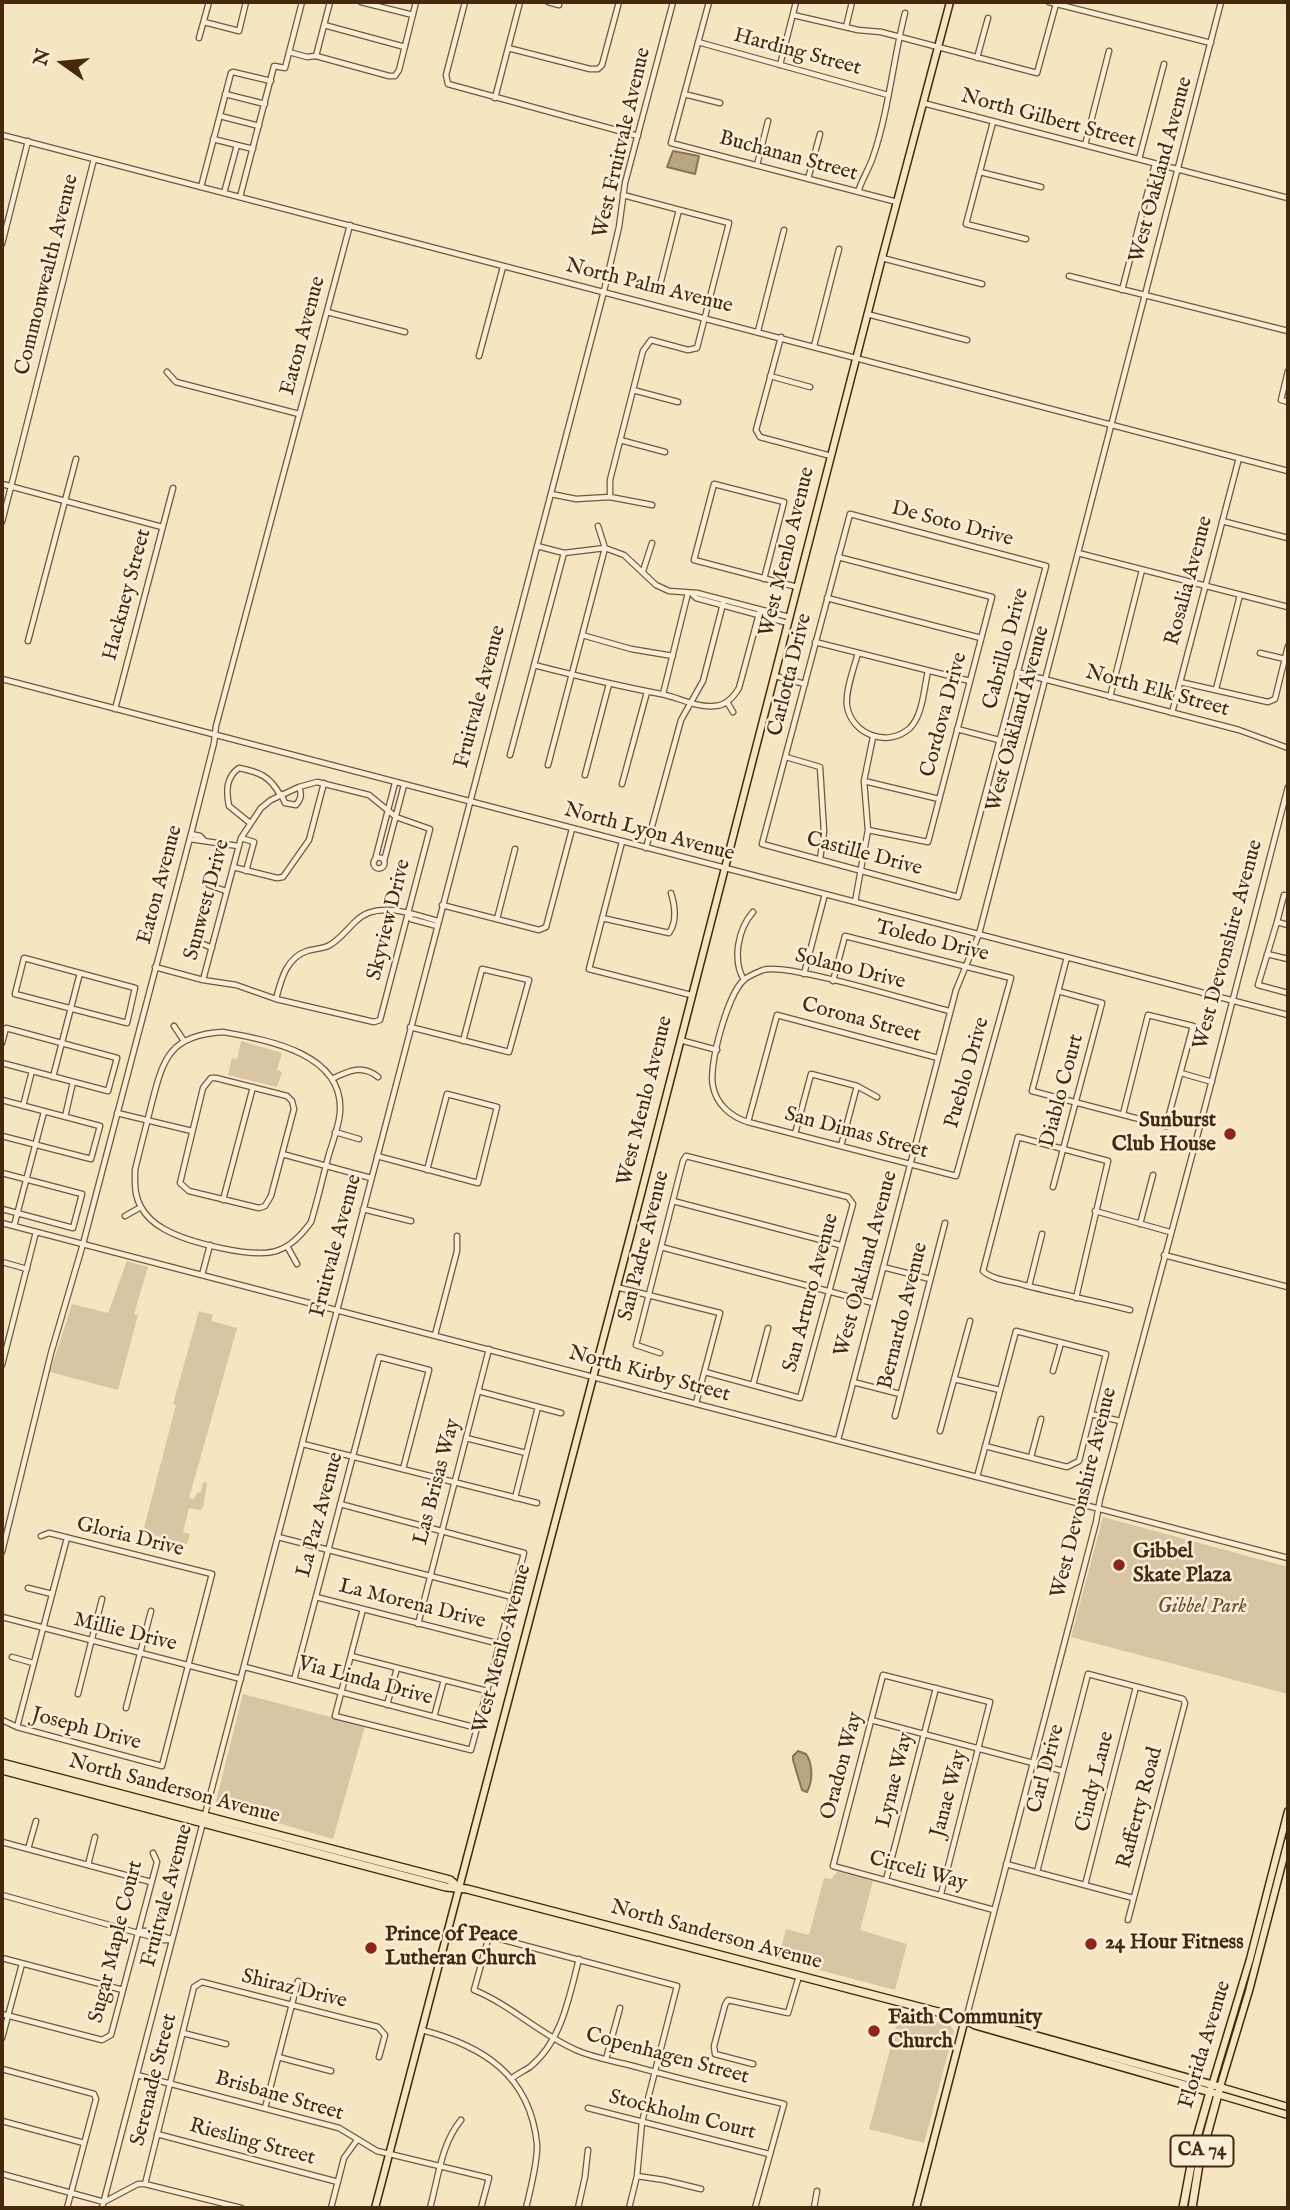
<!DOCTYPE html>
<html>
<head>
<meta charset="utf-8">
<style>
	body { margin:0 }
	#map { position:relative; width:1290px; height:2210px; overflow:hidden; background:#f5e5c1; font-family:"IM FELL English",serif }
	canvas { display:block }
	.frame { position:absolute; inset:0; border:4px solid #46280f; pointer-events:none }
	.north { position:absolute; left:28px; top:28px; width:70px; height:70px; -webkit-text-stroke:5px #f8eed7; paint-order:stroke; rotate:285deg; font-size:19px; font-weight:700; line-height:28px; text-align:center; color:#46280f }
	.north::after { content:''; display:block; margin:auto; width:24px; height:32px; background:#46280f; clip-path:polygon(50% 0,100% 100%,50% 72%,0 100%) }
</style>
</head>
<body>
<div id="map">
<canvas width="1290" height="2210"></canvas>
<div class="frame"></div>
<div class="north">N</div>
</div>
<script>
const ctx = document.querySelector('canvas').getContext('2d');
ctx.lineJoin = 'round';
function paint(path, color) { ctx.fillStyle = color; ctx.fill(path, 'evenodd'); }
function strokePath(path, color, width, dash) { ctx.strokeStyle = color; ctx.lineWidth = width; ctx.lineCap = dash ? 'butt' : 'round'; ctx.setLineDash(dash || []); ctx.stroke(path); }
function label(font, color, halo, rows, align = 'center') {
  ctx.font = font + ' "IM FELL English",serif'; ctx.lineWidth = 5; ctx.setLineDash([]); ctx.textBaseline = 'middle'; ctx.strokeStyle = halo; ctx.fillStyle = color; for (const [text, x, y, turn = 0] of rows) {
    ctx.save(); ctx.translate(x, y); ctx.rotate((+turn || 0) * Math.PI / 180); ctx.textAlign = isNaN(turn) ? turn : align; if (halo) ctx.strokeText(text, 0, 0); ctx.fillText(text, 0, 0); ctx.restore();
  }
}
paint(new Path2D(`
	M241,1041l41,12 -5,17 5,2 -5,15 -49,-12 4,-17 5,1z
	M127,1261l21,6 -14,47 4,1 -20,75 -68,-18 22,-68 36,9z
	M199,1311l14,4 -2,6 26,7 -48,170 5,1 3,-6 4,-1 2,-10 4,1 -4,25 -4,2 -10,-2 -6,24 7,2 -3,10 -44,-12 33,-127 -3,-1z
	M1103,1517l185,50v127l-217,-57z
	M243,1694l122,32 -32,113 -118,-34z
	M838,1871l35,10 -13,49 47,14 -12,46 -117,-31 8,-30 23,6 15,-57 7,1z
	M900,2012l50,13 4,6 -30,112 -55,-14z`), '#d7c5a3');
const water = new Path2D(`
	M673,151l26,5 -4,18 -28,-7z
	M798,1751l8,3c7,10 7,27 1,38l-5,-2 -9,-30v-4z`);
paint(water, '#baa584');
strokePath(water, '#8c7355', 2);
const minor = new Path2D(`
	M330,2l-14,54 73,20h6l4,-6 17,-68
	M361,2l52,13
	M465,2l-19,73 2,9 190,52
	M548,2l11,3
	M709,2l-38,141 226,59
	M1049,2l162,41
	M793,15l65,15 23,2 156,41 19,-69
	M204,22l35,9 7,-29
	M324,25l81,22
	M846,27l6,-25
	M199,38l10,-36
	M698,42l190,53
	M508,48l82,21h8l4,-4 17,-63
	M289,52l18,5 8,-1
	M977,58l11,-40
	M780,65l16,-63
	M225,94l40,10
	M684,94l36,9
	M495,98l25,-96
	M923,103l365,95
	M220,116l39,10
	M993,122l-27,102 60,15
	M2,135l1286,336
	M213,139l40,10
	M1085,145l24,-94
	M1139,159l25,-95
	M757,165l11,-44
	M980,172l61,15
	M808,179l12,-45
	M201,187l30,-114 2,-1 38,9
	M858,192c4,-13 11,-23 15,-35 16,-47 20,-97 32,-144
	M224,193l13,-48
	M240,197l34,-131 11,2 17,-66
	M2,244l26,-103
	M882,258l100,26
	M1069,276l219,55
	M660,285l19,-75
	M1122,290l33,-126
	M327,312l78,20
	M867,314l100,26
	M758,331l26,-101
	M781,337l-25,93 4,7 71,19
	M814,346l25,-97
	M479,356l24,-89
	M1288,371l-7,29 7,2
	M167,372l9,10 123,32
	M770,376l40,11
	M633,390l45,12
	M620,440l45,12
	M2,484l160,43
	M551,494l25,5 34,-2 42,8
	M610,497v-17l33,-129 8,-11 37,10 9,-2 32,-125 -106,-28
	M850,514l196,52 -88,331 -196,-53z
	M1222,521l66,17
	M2,522l92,-363
	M537,546l27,7 41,-5 19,7 32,30 13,6 28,2 92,24
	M1078,553l210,54
	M838,557l154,40 -64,245 -60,-12
	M643,571l9,-28
	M764,579l20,-77 -70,-18 -20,76 103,27
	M693,595l3,3 92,25
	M827,598l154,40
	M582,635l49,14 42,7
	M28,641l48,-182
	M815,642l155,39
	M858,653c-4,15 -13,38 -11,53 5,29 41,42 63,22 13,-13 14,-40 18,-57
	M1260,653l25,6
	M534,665c43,11 84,21 127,29 17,3 35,14 53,12 11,0 19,-8 25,-18l21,-78
	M1017,672l222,58 49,18
	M775,676l30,8
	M2,679l1286,336
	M1180,682l88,20 7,-3 13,-53
	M1216,689l24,-94
	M663,694l25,-101
	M1110,697l32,-127
	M727,702l6,10
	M115,709l58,-221
	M1172,713l67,-255
	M957,729l42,11
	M510,755l54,-202
	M786,757l34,10 4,65 -4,27
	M548,765l57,-217 -7,-22
	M585,775l24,-91
	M864,781l75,18
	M622,784l25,-92
	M281,794l4,9 11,2c5,-6 6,-10 3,-18
	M250,823l-21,-17c-3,-15 -3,-29 10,-38 20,4 31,8 41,27
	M191,834l9,2 3,3
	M241,838l13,4 -8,29
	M190,839l48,7
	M622,842l-33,127 102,26
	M646,848l35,-128 22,-39 21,-81
	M373.5 863a5.5 5.5 0 1 1 11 0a5.5 5.5 0 1 1-11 0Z
	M375,860l20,-77
	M384,861l20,-76
	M233,867l44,11 6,-1 26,-37 15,-57
	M209,885l17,6
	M1288,896l-4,-1 -7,27 11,3
	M855,902l13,-72 -4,-49 9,-44
	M442,905l97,25 7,-3 26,-98
	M409,915l2,4 26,7
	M602,918l67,15c8,-11 6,-27 2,-40
	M497,919l18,-70
	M1277,922l-19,63 30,8
	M194,940l18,8
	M1267,954l21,5
	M1067,957l-35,134 134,35 27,-100 -45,-11 -25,99
	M24,958l111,30 -8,35 -112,-29z
	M155,967l48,13 33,5 40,14 98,23 6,-2 50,-191 -34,-12 -27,-22 -52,-13 -18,5 -28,13 -10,8 -20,30 -38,142
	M804,974l21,-80
	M744,980c-12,-20 -6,-51 9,-68
	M833,981l12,-45 166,42 -55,198 -208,-54c-17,-5 -32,-18 -35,-36 -5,-20 15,-93 31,-106 4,-4 14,-8 19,-10 23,-8 154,33 186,41
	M276,999c5,-19 10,-41 31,-48 6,-2 14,-2 21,-5 11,-5 19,-17 28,-25 20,-21 58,-7 82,0
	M174,1026l10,15
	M410,1027l99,25 20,-72 -47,-11 -19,72
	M223,1032c44,8 121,21 117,80 -1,14 -7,29 -11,42 -6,22 -11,45 -18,68 -8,11 -18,23 -32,28 -24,10 -92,-8 -115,-21 -9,-5 -18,-13 -23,-22 -7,-12 -6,-24 -6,-37 5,-21 11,-43 16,-64 12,-46 17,-71 72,-74z
	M680,1040l37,10
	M2,1043l4,-15 111,30 -9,33 -106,-28
	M1181,1073l31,9
	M53,1077l27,-104
	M211,1078h5l71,18 5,5 2,8 -23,87 -6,10 -6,2 -70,-17 -9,-8 23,-95z
	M332,1079c16,-8 30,-15 46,-2
	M2,1100l98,26 -9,33 -89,-23
	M23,1106l9,-35
	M117,1113l75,18
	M65,1117l8,-35
	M748,1122l29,-107 161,43
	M335,1132l24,7
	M795,1134l16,-60 46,12 20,11
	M841,1146l16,-60
	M282,1154l89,24
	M377,1156l101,27 19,-76 -50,-13 -20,76
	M2,1173l80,21 -9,34 -71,-19
	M1053,1187l49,-184 -44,-12
	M223,1200l30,-113
	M673,1201l167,44
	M363,1209l48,12
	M1095,1211l75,21
	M125,1216l16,-9
	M2,1223l1286,335
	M1140,1224l13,-49
	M14,1226l30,-114
	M287,1246l10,18
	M661,1247l212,56
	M1164,1255l124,32
	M2,1262l25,7
	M883,1267l47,12
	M202,1275l8,-30
	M1029,1286l13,-52
	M616,1287l104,26 -24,90
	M1076,1298l32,-137 -90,-24 -35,134c10,9 27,10 41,14 35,9 71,16 106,25
	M435,1335l22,-84v-15
	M660,1353l-24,-8 47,-184 3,-5 162,41 5,7 -53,194 -95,-26
	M2,1365l34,-133
	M1053,1371l8,-28
	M954,1379l46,11
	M853,1382l47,12
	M753,1385l15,-57
	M478,1391l83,22
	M1091,1414l29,7
	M895,1416l50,-193
	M940,1431l30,-110
	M466,1438l60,15
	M838,1440l118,-450 23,-56 242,-932
	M303,1444l234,59
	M1031,1457l10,-38
	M977,1477l39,-146 90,23 -27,107 -12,6 -82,-21
	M515,1498l23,-91
	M340,1504l184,49 -53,197 -136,-34 28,-107
	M278,1537l234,60
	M2,1552l49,-199 32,-109 108,-410 23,-91 2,-17 134,-501
	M28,1588l24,6
	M316,1597l184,47
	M2,1617l239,62
	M418,1624l71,-275
	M351,1656l136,35
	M12,1657l21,6
	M245,1667l232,61
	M294,1680l85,-323 50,13 -26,99
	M78,1694l24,-95
	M387,1705l10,-37
	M126,1708l25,-97
	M434,1717l10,-37
	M2,1720l15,7 145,39 50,-192 -163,-41 -8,3
	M871,1720l192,51
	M17,1727l50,-189
	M2,1842l149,40
	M28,1849l8,-28
	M1006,1864l127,34
	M88,1865l7,-28
	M1037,1872l51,-198 95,25 2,4 -57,217
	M886,1880l50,-192
	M1085,1885l51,-198
	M941,1894l49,-192 -107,-27 -50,191 161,44
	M2,1895l161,45h9
	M139,1931h7l25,8
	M2,1958l121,32
	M2,2014l100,26 9,-5 46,-173 -4,-9
	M966,2019l130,-497 4,-23 105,-392 83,-320
	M422,2030c61,16 108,45 115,114 1,16 -7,48 -11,64
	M183,2033l43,11
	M2,2038l20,-74
	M278,2057l53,14
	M606,2059l14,-51
	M753,2064l-38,-10 -1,-8 11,-41 3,-5 60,13 11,-37
	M2,2069l92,25 2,5 -29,109
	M137,2075l202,53 38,23 112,27 -8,30
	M511,2079c6,-5 13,-8 19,-12 32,-26 39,-70 49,-108
	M265,2108l33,-127
	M588,2108l181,46
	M2,2121l82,22
	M157,2134l181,48
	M2,2174l102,28 34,-18h7l96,24
	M637,2176l27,4 37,9
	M145,2184l49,-197 8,-5 176,45 7,8 -6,22
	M102,2208l502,-1917 15,-64 6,-44 48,-181
	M331,2208l13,-50 13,-18
	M430,2208c8,-29 11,-64 31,-88
	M578,2208l7,-31 3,-27
	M629,2208l8,-32 5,-54 35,-136 -188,-50 -15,54c37,15 65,44 102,60 18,8 38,11 57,16 50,14 101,26 151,38l-29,104
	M814,2208l3,-17`);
const major = new Path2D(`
	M1288,1811l-38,148 -40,133 78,23
	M1288,1841l-39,150 -29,96 68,20
	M375,2208l257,-979 250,-971 68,-256
	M916,2208l49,-189`);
const highway = new Path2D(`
	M2,1763l448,117 8,7
	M2,1770l444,117 21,2 429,112 69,18h11l244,68 -21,77 -7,44
	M966,2020l9,5 235,67 -15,52 -12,64`);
strokePath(minor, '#72573c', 7);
strokePath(major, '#46280f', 9);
strokePath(highway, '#46280f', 10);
strokePath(minor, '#f8eed7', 4.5);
strokePath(major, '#f5e5c1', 6);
strokePath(highway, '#f5e5c1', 7);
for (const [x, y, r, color] of [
	[1230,1134,7,"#8f2418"],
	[1119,1565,7,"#8f2418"],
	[1091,1944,7,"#8f2418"],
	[371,1948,7,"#8f2418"],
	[874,2031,7,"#8f2418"]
]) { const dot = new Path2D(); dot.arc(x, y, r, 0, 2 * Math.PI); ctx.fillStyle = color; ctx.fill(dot); strokePath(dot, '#f8eed7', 2.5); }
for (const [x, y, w] of [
	[1202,2151,63]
]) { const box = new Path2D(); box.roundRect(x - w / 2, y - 15.5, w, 31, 5); ctx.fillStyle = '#f8eed7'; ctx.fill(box); strokePath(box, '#46280f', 2); }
label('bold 19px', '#46280f', null, [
	["CA 74",1202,2151]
]);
label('21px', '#46280f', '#f8eed7', [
	["Harding Street",797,53,15],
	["North Gilbert Street",1048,120,15],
	["West Fruitvale Avenue",623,143,-77],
	["Buchanan Street",788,157,15],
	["West Oakland Avenue",1162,170,-75],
	["Commonwealth Avenue",48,275,-76],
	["North Palm Avenue",649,287,14],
	["Eaton Avenue",304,336,-75],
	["De Soto Drive",952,525,15],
	["West Menlo Avenue",788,552,-76],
	["Rosalia Avenue",1190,581,-75],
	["Hackney Street",128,595,-75],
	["Cabrillo Drive",1007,649,-75],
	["Carlotta Drive",791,675,-76],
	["North Elk Street",1157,692,15],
	["Fruitvale Avenue",481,697,-75],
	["Cordova Drive",945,715,-75],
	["West Oakland Avenue",1019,719,-75],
	["North Lyon Avenue",649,833,15],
	["Castille Drive",864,855,15],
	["Eaton Avenue",161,885,-75],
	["Sunwest Drive",208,900,-75],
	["Skyview Drive",390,920,-76],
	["Toledo Drive",932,942,14],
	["West Devonshire Avenue",1229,945,-75],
	["Solano Drive",850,970,14],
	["Corona Street",861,1021,15],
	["Pueblo Drive",968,1073,-74],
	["Diablo Court",1063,1091,-75],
	["West Menlo Avenue",646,1101,-76],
	["San Dimas Street",856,1134,15],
	["Fruitvale Avenue",337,1246,-75],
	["San Padre Avenue",645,1246,-76],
	["West Oakland Avenue",867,1264,-75],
	["San Arturo Avenue",812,1293,-75],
	["Bernardo Avenue",904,1316,-76],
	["North Kirby Street",649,1375,15],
	["Las Brisas Way",438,1482,-75],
	["West Devonshire Avenue",1085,1493,-76],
	["La Paz Avenue",321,1515,-75],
	["Gloria Drive",130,1538,14],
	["La Morena Drive",412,1605,14],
	["Millie Drive",125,1633,14],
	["West Menlo Avenue",503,1649,-75],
	["Via Linda Drive",365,1682,15],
	["Joseph Drive",86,1730,15],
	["Oradon Way",843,1766,-75],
	["Carl Drive",1047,1769,-75],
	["Lynae Way",896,1780,-76],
	["Cindy Lane",1096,1782,-76],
	["North Sanderson Avenue",174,1790,15],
	["Janae Way",950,1794,-75],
	["Rafferty Road",1141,1808,-75],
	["Circeli Way",918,1872,15],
	["Fruitvale Avenue",168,1896,-75],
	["North Sanderson Avenue",716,1936,15],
	["Sugar Maple Court",117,1942,-76],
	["Shiraz Drive",294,1990,14],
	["Florida Avenue",1206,2045,-73],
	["Copenhagen Street",667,2057,15],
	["Serenade Street",155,2080,-76],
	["Brisbane Street",279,2097,16],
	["Stockholm Court",682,2116,14],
	["Riesling Street",252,2143,15]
]);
label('bold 21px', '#46280f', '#f8eed7', [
	["Sunburst",1216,1122,"right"],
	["Club House",1216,1146,"right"],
	["Gibbel",1133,1553],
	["Skate Plaza",1133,1577],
	["Prince of Peace",385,1936],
	["Lutheran Church",385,1960],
	["24 Hour Fitness",1105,1944],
	["Faith Community",888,2019],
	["Church",888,2043]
], 'left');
label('italic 21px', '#6a4f34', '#f8eed7', [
	["Gibbel Park",1202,1608]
]);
</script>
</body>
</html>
